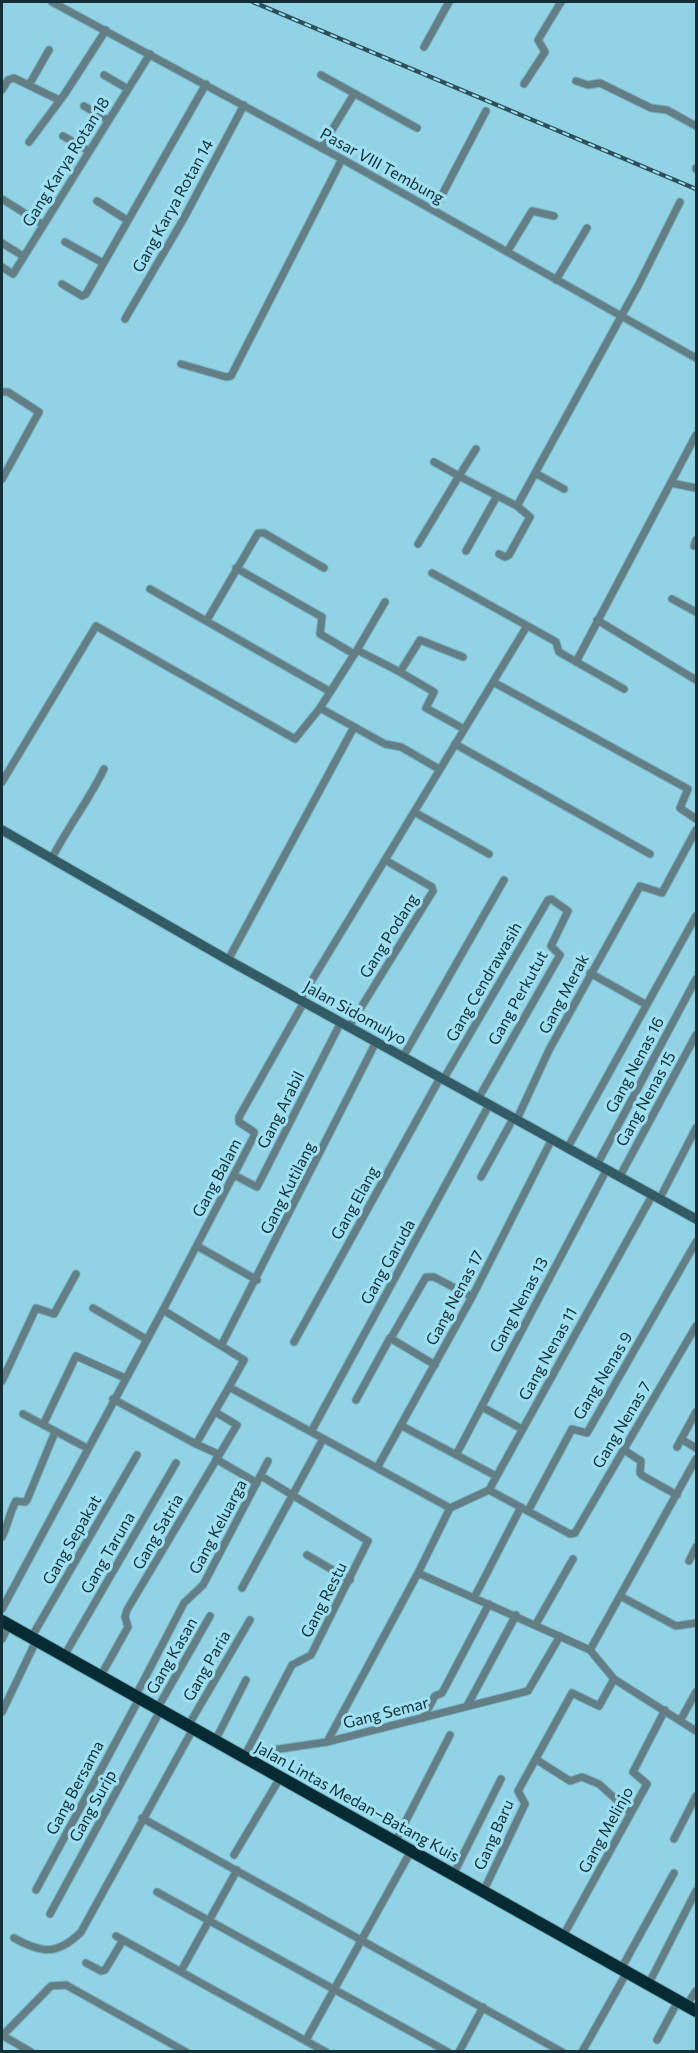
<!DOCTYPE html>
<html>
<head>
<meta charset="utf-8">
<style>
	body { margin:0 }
	#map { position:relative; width:698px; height:2053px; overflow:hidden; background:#91d3e4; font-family:Commissioner,sans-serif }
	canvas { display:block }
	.frame { position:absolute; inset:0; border:3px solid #142f36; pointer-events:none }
</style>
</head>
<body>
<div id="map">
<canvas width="698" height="2053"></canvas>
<div class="frame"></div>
</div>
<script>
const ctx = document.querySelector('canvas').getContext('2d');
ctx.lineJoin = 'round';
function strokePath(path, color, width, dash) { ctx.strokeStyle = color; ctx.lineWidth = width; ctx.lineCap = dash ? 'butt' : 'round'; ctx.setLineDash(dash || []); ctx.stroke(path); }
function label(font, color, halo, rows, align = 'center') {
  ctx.font = font + ' Commissioner,sans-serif'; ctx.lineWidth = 6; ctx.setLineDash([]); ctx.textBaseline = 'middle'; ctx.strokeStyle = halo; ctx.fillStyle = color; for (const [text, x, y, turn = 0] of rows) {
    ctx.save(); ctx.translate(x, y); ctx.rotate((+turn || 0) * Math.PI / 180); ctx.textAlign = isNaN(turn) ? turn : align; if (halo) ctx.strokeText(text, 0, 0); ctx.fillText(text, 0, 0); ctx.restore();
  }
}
const street = new Path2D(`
	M52,2l290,157 354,199
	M424,47l25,-45
	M104,75l24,14
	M321,75l96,53
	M576,81l12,4 12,-2 51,25 16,2 29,16
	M524,84l21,-32 -7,-12 23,-38
	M29,85l20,-35
	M2,90l6,-10 6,-2 45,22
	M84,106l24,14
	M63,136l26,15
	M29,142l35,-47 42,-65
	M321,148l33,-54
	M696,169v-1
	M2,199l40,25
	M97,201l30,19
	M434,210l52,-99
	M65,242l38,21
	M2,243l21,13
	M507,252l25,-41 22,5
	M2,267l11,7 137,-220
	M556,280l31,-52
	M62,284l20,12 4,-2 120,-210
	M125,319l59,-101 60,-113
	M181,364l45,13 5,-1 111,-217
	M2,392h6l31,20 -37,67
	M476,449l-17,27 58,30 13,11 -21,38 -4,2 -6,-3
	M535,473l29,16
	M671,483l25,5
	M517,506l122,-222 41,-82
	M418,544l41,-68 -25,-14
	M694,546l2,-6
	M466,551l31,-55
	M236,568l86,49 -2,17 34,20
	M432,573l119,66 5,3 3,10 65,37
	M150,589l179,102
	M672,599l24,13
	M207,620l51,-87h6l60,35
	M597,620l99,60
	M357,650l28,-48
	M576,662l120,-227
	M400,672l34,20 -8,16 38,21
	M495,683l193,106 -8,19 16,11
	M320,708l65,36 16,3 38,22
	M455,744l195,110
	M2,782l94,-156 199,113 25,-31 37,-58 43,22 20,-32 43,17
	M416,813l73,41
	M52,858c16,-31 37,-58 52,-89
	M228,960l126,-233
	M590,973l55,31
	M300,1000l227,-374
	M349,1027l84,-136 -1,-4 -47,-27
	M403,1057l101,-177
	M443,1080l105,-180 3,-1 17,12 -17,35 9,9 -82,144
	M517,1119l32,-69 90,-162 1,-2 22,7 34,-63
	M568,1147l128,-231
	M598,1163l98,-184
	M234,1175l23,12 84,-165
	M620,1176l76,-141
	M481,1177l33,-60
	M660,1198l36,-70
	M197,1246l60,34
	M93,1308l53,31
	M163,1310l91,-174v-4l-15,-10v-5l65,-115
	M391,1338l35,-61h8l38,20
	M294,1342l146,-264
	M222,1344l154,-302
	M2,1381l34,-73 18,6 22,-40
	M113,1399l83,45 33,-57
	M356,1400l34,-62 45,27
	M482,1407l40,22
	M23,1414l64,34
	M43,1425l33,-69 49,22
	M402,1426l94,50
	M311,1432l178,-327
	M681,1439l15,9
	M196,1444l22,10
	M677,1447l19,-35
	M624,1450l17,11 -1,12 3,3 34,19
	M456,1455l151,-286
	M216,1459l41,24
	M377,1468l95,-171 80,-158
	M489,1490l81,44 5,-1 121,-207
	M450,1508l39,-18 164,-296
	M528,1511l44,-82 15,4 109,-191
	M2,1537c6,-12 7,-23 14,-36l9,1 2,-2 28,-68
	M307,1555l43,25
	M689,1561l7,-14
	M242,1588l81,-149
	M620,1596l56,30 20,-3
	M474,1598l47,-91
	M2,1609l161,-299 81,50 -15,27 221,121 -32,65 172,77 24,29 82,52
	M536,1624l37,-65
	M31,1638l106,-183
	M2,1639l7,-14
	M590,1650l106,-191
	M64,1656l112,-193
	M100,1677l28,-50 -3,-10 2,-7 110,-185 -22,-13
	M135,1697l49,-94 19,-18 65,-124
	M467,1706l49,-91
	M157,1709l53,-93
	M2,1712l34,-71
	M423,1718l12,-22 7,-3 47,-89
	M680,1721l16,-29
	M188,1726l62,-106
	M215,1741l31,-61
	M327,1742l91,-169
	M245,1754l82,-12 201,-51 32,-55
	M244,1757l48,-92 19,-10 57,-114 -107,-65
	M537,1760l33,21 12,-4 17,7 32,29
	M142,1818l420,234
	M674,1839l22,-43
	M395,1842l55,-107
	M234,1855l46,-77
	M453,1875l48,-96
	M36,1890l103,-191
	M157,1892l291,160
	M483,1892l42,-88 -7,-13 54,-98 27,13 15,-27
	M50,1914l110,-203
	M116,1936l210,116
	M563,1936l84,-152 -14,-12 32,-62
	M14,1938c27,15 43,18 67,-6l112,-203
	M86,1963l15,8 4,-1 18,-30
	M621,1969l53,-96
	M181,1971l56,-101
	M648,1985l48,-94
	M686,2006l10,-15
	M306,2040l105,-189
	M657,2040l21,-39
	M31,2052l-26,-15 -1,-3 47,-48 15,-1 120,67
	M459,2052l24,-45
	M582,2052l45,-80`);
const secondary = new Path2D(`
	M2,830l226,130 468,259`);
const highway = new Path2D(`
	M2,1621l694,390`);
strokePath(street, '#76afbe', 9);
strokePath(secondary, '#76afbe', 11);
strokePath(highway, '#76afbe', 14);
strokePath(street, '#647e85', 7);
strokePath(secondary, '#335b65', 9);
strokePath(highway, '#062b33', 12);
const rail = new Path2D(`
	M253,2l443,187`);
strokePath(rail, '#2d4f58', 4.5);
strokePath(rail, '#9ee0f1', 2, [7]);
label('16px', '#142f36', '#9ee0f1', [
	["Gang Karya Rotan 18",66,162,-58],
	["Pasar VIII Tembung",382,166,29],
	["Gang Karya Rotan 14",173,206,-61],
	["Gang Podang",389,936,-58],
	["Gang Cendrawasih",484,982,-60],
	["Gang Merak",564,994,-62],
	["Gang Perkutut",518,998,-61],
	["Jalan Sidomulyo",355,1013,29],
	["Gang Nenas 16",635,1065,-62],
	["Gang Nenas 15",646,1099,-61],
	["Gang Arabil",281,1110,-63],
	["Gang Balam",217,1178,-62],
	["Gang Kutilang",288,1188,-63],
	["Gang Elang",355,1203,-61],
	["Gang Garuda",388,1262,-61],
	["Gang Nenas 17",455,1298,-62],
	["Gang Nenas 13",519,1305,-62],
	["Gang Nenas 11",548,1354,-61],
	["Gang Nenas 9",603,1376,-59],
	["Gang Nenas 7",622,1425,-59],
	["Gang Keluarga",218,1527,-62],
	["Gang Satria",158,1532,-60],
	["Gang Sepakat",72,1540,-60],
	["Gang Taruna",108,1553,-60],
	["Gang Restu",324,1600,-63],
	["Gang Kasan",172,1656,-60],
	["Gang Paria",207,1666,-60],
	["Gang Semar",386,1713,-14],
	["Gang Bersama",75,1788,-62],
	["Jalan Lintas Medan–Batang Kuis",357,1802,29],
	["Gang Surip",93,1806,-61],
	["Gang Melinjo",606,1830,-61],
	["Gang Baru",494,1835,-66]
]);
</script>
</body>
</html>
